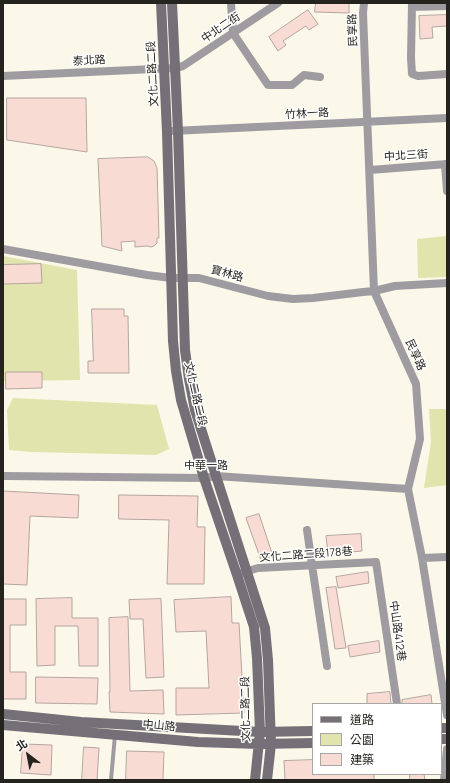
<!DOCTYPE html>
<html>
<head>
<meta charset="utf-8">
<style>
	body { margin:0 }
	#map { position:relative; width:450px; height:783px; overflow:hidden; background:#fbf8e9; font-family:Manrope,"Noto Sans TC",sans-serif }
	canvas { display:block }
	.frame { position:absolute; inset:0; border:4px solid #24231d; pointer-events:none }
	.legend { position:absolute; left:312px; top:703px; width:130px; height:72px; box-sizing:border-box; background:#fff; border:1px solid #a7a7a5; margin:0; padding:5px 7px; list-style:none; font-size:12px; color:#24231d }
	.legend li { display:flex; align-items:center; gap:8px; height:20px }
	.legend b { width:20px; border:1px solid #a7a7a5 }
	.north { position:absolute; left:8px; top:735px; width:40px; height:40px; -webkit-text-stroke:3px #fff; paint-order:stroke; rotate:328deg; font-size:11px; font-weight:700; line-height:16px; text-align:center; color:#24231d }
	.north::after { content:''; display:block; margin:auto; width:14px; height:18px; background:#24231d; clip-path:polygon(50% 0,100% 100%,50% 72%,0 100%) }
</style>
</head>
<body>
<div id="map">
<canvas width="450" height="783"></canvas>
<div class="frame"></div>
<ul class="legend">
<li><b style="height:5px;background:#757078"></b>道路</li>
<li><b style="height:11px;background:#e1e4ac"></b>公園</li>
<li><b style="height:11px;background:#f8dbd3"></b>建築</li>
</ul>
<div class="north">北</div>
</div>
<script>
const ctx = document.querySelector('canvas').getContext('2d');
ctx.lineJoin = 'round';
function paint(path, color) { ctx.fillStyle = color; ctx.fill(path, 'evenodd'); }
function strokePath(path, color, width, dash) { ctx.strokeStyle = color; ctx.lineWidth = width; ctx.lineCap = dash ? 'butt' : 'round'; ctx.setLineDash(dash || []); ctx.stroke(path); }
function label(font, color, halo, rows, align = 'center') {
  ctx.font = font + ' Manrope,"Noto Sans TC",sans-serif'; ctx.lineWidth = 3; ctx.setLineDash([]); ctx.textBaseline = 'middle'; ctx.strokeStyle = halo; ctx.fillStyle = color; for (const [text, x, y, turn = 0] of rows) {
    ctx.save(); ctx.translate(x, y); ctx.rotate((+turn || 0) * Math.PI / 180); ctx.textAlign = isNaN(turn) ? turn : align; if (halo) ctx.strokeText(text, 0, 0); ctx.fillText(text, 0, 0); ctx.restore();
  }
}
paint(new Path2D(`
	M447,236v41l-29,1 -1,-39z
	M3,256l74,14 3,110 -77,1z
	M13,398l144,7 12,44 -13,6 -125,-3 -22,-2 -2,-40z
	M429,409h18v76l-23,3 7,-46z`), '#e1e4ac');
const building = new Path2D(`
	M316,3h33v10l-34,-1z
	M308,10l10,14 -9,6 -3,-4 -23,15 3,4 -8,6 -9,-14z
	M447,15v11l-15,1 1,11 -13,1 -1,-23z
	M7,98h79l1,54 -80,-12z
	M148,157l6,4 3,7 2,70h-2v5l-3,3 -3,1 -4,-1 -12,1v-6l-14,1 1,9 -20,-5 -4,-87z
	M41,264l1,19 -39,1v-19z
	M92,309h32v7h4l1,57h-41v-12h5z
	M6,372h36v16l-36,1z
	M3,491l76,4 -1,23 -48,-2 -3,69 -24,-1z
	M119,495l79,1 -1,31h8l-1,57h-37l2,-64 -50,-1z
	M259,514l14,42 -12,4 -15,-42z
	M361,534l1,17 -34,3 -2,-18z
	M368,572l1,11 -31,5 -2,-11z
	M336,587l10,61 -11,1 -9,-61z
	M231,597l1,26h7l5,90 -68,2v-27h33l-3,-57 -30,1 -2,-32z
	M72,598v20h26v48h-19l-1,-40h-23v39l-18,1 -1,-67z
	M3,599h23v26h-16v47h16v27h-23z
	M161,599l3,78 -18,1 -3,-59h-13l-1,-19z
	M128,617l2,74 33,-1 1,24 -54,-2 -1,-20h1l-1,-74z
	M379,641l1,11 -30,5 -2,-11z
	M36,677l62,1 -1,26 -61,-1z
	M390,692l1,12h-24v-10z
	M431,695l1,9h-30v-4z
	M23,744l29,1 -1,30 -30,-2z
	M84,747l15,1 -2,32h-15z
	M127,751l37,1 -1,28h-37z
	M313,760v14h61v6h-89l-1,-19z
	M410,774h14l1,6h-15z`);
paint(building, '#f8dbd3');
strokePath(building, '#b5a5a0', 1);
strokePath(new Path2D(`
	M111,780l4,-45`), '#9f9ca1', 4);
strokePath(new Path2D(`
	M231,3l2,30 35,52h24l12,-10 16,2
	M364,3l-1,10 11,278 42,93 4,55 -12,50 14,69 25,157
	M412,3l-1,55 1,16 6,2 29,-2
	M412,7l35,-1
	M3,76l172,-8 8,-2 95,-63
	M172,131l275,-13
	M445,164l2,27
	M370,170l77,-6
	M3,249l144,26 24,3h28l69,18 25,3 20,-1 50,-6 11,-1 21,-5 52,-3
	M3,476l201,2 12,-2 192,13
	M307,530l5,35 15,101
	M422,558l25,-1
	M241,573l17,-5 118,-6 21,142
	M444,780l3,-31`), '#9f9ca1', 8);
strokePath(new Path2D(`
	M161,3l6,129 6,209 3,30 5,29 23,78 33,97 17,52 3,31 3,74 -5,48
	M172,3l6,128 7,219 4,29 6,31 21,66 49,152 3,32 3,84 -4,36
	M3,714l78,8 179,10 53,-1
	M3,725l195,17 61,2 54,-1
	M441,728h6
	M441,739h6`), '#757078', 10);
label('11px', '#24231d', '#fff', [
	["中北二街",221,28,-34],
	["民享路",353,30,-92],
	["泰北路",89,61,-3],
	["文化二路二段",153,74,-93],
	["竹林一路",307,114,-3],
	["中北三街",406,156,-4],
	["寶林路",227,274,15],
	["民享路",415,355,66],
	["文化二路二段",195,394,77],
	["中華一路",206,466],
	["文化二路二段178巷",306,555,-4],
	["中山路412巷",397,631,82],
	["文化二路二段",246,709,-91],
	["中山路",159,726,5]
]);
</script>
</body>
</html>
